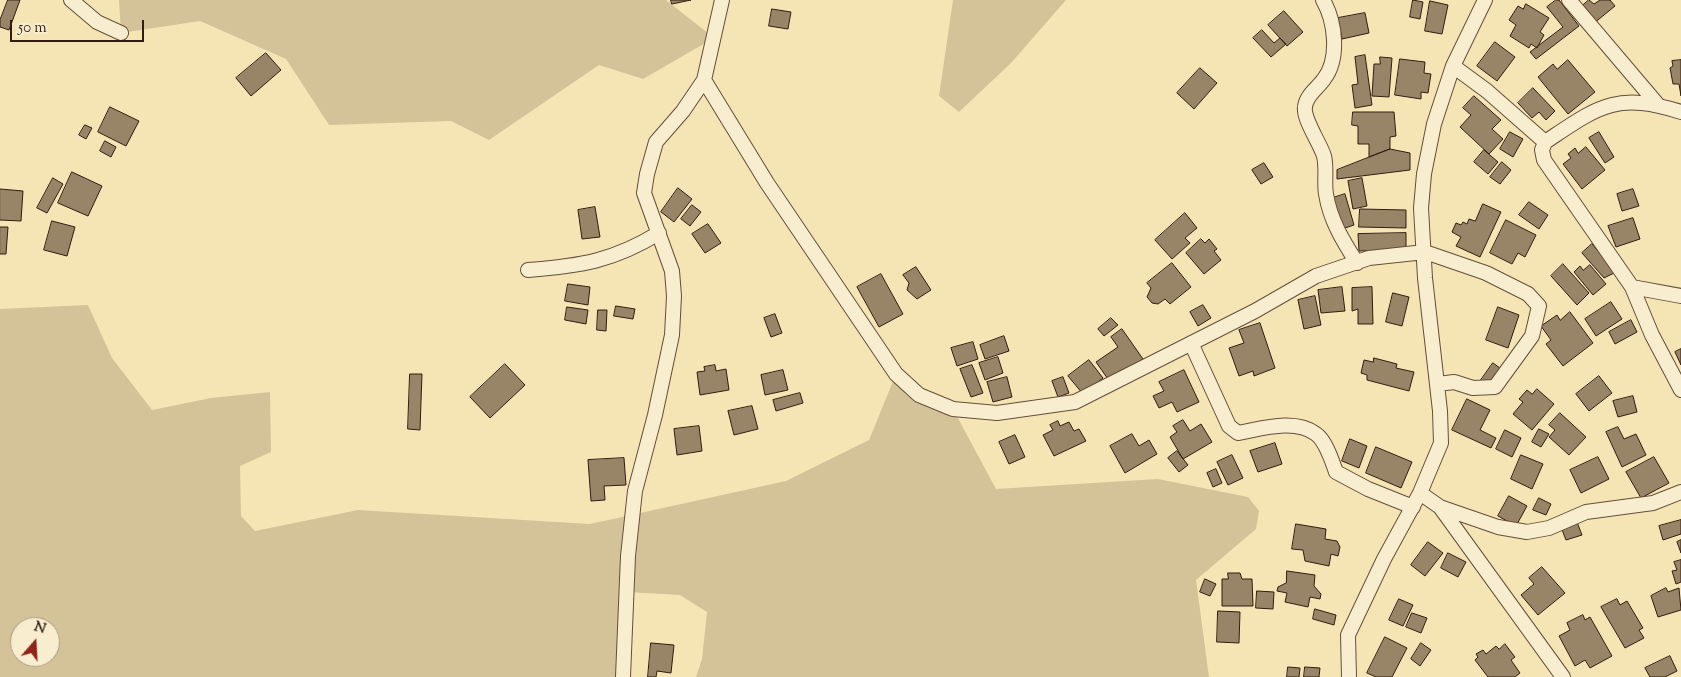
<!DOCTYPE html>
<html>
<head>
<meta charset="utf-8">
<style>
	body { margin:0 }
	#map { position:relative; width:1681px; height:677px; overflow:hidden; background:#f5e5b5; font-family:"Sorts Mill Goudy",serif }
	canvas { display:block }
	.north { position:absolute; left:10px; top:617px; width:50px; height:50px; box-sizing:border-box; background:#f8eecf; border:1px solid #a99a83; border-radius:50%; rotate:19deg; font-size:14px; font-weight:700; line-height:20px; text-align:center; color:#331b11 }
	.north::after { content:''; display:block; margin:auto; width:18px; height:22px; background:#8f2418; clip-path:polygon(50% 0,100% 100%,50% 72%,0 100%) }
	.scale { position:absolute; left:10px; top:20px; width:134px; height:22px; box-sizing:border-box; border:2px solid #331b11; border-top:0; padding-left:6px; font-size:15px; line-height:18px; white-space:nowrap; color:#331b11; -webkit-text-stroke:4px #f8eecf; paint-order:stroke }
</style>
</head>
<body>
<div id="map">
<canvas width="1681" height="677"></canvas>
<div class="north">N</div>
<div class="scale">50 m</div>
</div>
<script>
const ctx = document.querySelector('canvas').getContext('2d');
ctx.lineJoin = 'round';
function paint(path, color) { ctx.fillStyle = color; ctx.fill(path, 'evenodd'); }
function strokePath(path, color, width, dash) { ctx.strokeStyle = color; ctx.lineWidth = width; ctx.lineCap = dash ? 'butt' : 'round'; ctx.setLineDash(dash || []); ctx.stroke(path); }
paint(new Path2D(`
	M119,0h547l48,38 -71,41 -44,-14 -110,75 -38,-19 -122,4 -43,-66 -86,-38 -79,12z
	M953,0h113l-55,63 -52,49 -20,-16z
	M88,305l24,53 40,52 59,-12 59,-6 1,60 -31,14 1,50 14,15 103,-21 232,14 196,-43 83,-41 27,-66 57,35 43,80 162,-10 90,18 11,14 -3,18 -60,51 13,97h-513l6,-18 5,-47 -27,-17 -53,-3 -4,85h-623v-368zM20,627h30v30h-30z`), '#d4c399');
const building = new Path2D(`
	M8,0h12l-11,30 -9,-3v-7z
	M671,0h20l-19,4z
	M1413,0l10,2 -3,17 -10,-2z
	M1556,0h3l20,26 -43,33 -6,-7 33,-25 -16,-20z
	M1589,0l5,4 6,-4h10l5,6 -22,18 -13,-16z
	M1430,1l18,4 -6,29 -17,-3z
	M1526,4l23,14 -9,14 4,3 -7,13 -6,-4 -2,4 -19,-12 6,-11 -7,-5 9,-14 5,3z
	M772,9l19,3 -3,17 -19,-3z
	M1284,11l19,21 -16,14 -19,-21z
	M1365,13l4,20 -27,6 -4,-21z
	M1262,30l12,13 6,-5 6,6 -15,13 -18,-19z
	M1495,42l20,15 -18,24 -20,-15z
	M266,53l15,17 -30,26 -15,-18z
	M1365,55l7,50 -17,3 -3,-23 6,-1 -3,-27z
	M1380,57l12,1 -3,39 -17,-1 2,-32h6z
	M1400,59l25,3 -1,11 7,1 -3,19 -7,-1v7l-26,-4z
	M1568,60l27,32 -27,22 -30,-37 15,-13 4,5z
	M1681,60v36l-2,-12h-6l-3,-16 3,-2 -1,-5z
	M1200,68l17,15 -23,26 -17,-16z
	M1533,88l22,23 -9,9 -7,-8 -7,6 -14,-15z
	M1474,96l27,24 -9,9 11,10 -14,15 -29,-27 11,-12 -8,-7z
	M110,107l29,14 -13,25 -28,-14z
	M1353,112h41l2,24 -6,1v12l-21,8v-13h-11v-18l-6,-1z
	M85,125l7,3 -6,11 -7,-4z
	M1510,132l13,7 -10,18 -13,-8z
	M1599,132l15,25 -9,6 -16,-25z
	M105,141l11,6 -5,10 -11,-6z
	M1586,147l19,23 -23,19 -19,-25 8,-6 -3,-4 7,-6 3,5z
	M1390,149l20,4v17l-73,9v-9z
	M1484,150l14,12 -10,12 -14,-12z
	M1502,162l9,8 -11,14 -10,-7z
	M1264,163l9,14 -12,7 -9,-14z
	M72,172l30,14 -14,30 -30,-13z
	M53,178l10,6 -16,29 -10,-5z
	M1362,178l5,28 -14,3 -5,-28z
	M678,188l14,11 -18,23 -13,-10z
	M0,189l23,2 -2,30 -21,-1z
	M1633,189l6,17 -17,5 -5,-17z
	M1345,194l9,31 -12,4 -9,-31z
	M1529,202l19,13 -9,14 -20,-14z
	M1483,204l18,8 -21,45 -24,-11 5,-9 -9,-5 4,-9 5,2 2,-3 4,2 2,-5 6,2z
	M692,205l9,7 -11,14 -9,-7z
	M595,207l5,30 -18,2 -4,-29z
	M1360,209l46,1v18l-47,-1z
	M1185,213l12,15 -12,10 5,5 -18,16 -17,-19z
	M1633,218l7,21 -24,8 -8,-21z
	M1506,220l30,15 -11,22 -7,-4 -6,11 -22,-11z
	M52,221l23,6 -8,29 -23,-6z
	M708,224l13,19 -16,10 -13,-19z
	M0,227h8l-2,27h-6z
	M1406,233v17l-47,1 -1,-17z
	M1201,239l4,4 4,-4 8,10 -3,2 7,9 -17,14 -18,-21z
	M1592,244l24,28 -12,6 -22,-25z
	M1172,263l19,24 -21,17 -5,-5 -7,5 -6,-1 -5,-6 4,-9 -4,-5z
	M1563,264l26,29 -12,12 -26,-29z
	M1590,265l16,19 -13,11 -19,-23 6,-6 3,4z
	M916,267l15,23 -14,9 -10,-9 2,-7 -6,-8z
	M881,274l22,40 -24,13 -22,-40z
	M568,284l22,3 -2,18 -23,-4z
	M1342,287l3,24 -24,2 -3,-23z
	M1372,287l1,37h-15v-15l-6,2v-23z
	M1393,293l16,4 -7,29 -16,-4z
	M1315,296l6,29 -17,4 -6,-29z
	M1611,302l11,17 -26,17 -11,-17z
	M1203,305l8,13 -13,8 -8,-14z
	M616,306l19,3 -2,10 -19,-3z
	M567,307l21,3 -2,14 -21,-4z
	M1498,307l21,8 -11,33 -22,-8z
	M598,310h9l-1,21 -9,-1z
	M1570,312l23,31 -30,23 -17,-22 5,-4 -10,-14 16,-11 3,5z
	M775,314l7,19 -11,4 -7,-19z
	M1111,318l7,7 -14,11 -6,-7z
	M1631,320l6,12 -22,12 -6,-12z
	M1260,323l15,45 -21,8 -1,-5 -14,5 -10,-28 15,-5 -5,-13z
	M1122,329l21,30 -33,23 -14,-20 22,-15 -7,-10z
	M1004,336l5,15 -24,8 -5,-14z
	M973,342l5,17 -21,7 -6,-18z
	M1681,349v16l-6,-13z
	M998,357l5,16 -18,7 -6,-17z
	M1374,358l23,6 -1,4 18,4 -5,19 -42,-11v-5l-6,-2 3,-13 9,2z
	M1089,360l14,18 -20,16 -15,-18z
	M1493,363l7,5 -12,17 -7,-5z
	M505,364l20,21 -35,33 -20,-21z
	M715,365l1,6 10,-2 3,21 -29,5 -3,-23 8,-1 -1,-4z
	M972,365l11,28 -12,4 -11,-28z
	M783,370l5,20 -23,5 -4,-20z
	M1184,370l15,32 -22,10 -5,-10 -13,6 -6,-12 11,-5 -5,-9z
	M410,374h12l-2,56 -12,-1z
	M1599,376l13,17 -23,18 -13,-17z
	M1007,377l5,20 -19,5 -6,-20z
	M1063,377l6,16 -11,4 -6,-16z
	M1537,389l17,15 -22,26 -19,-16 10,-12 -4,-3 8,-9 5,4z
	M800,393l3,10 -27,8 -3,-11z
	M1633,396l4,16 -19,5 -5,-16z
	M1467,399l23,11 -10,20 16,8 -5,10 -39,-18z
	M752,406l6,23 -24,6 -6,-24z
	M1560,413l26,24 -17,18 -20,-18 6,-7 -6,-5z
	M1183,420l7,11 11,-7 11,18 -29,17 -13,-22 7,-5 -4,-6z
	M1058,421l2,5 9,-4 5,9 5,-2 7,12 -32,15 -11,-21 10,-5 -3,-5z
	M699,426l3,25 -25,4 -3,-26z
	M1618,427l6,12 12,-5 10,21 -24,12 -16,-35z
	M1539,429l10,5 -8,13 -9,-5z
	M1505,430l16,8 -9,19 -16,-8z
	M1132,434l7,12 10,-6 8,14 -32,19 -15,-27z
	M1015,435l10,22 -16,7 -10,-22z
	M1350,439l17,7 -8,22 -17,-7z
	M1275,443l7,21 -24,8 -8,-21z
	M1376,447l36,15 -11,26 -35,-15z
	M1177,451l11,14 -9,7 -11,-14z
	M1232,455l11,23 -15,7 -11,-23z
	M1521,455l22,9 -11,25 -21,-10z
	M1598,457l11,22 -28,14 -11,-23z
	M1654,457l15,26 -28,15 -15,-26z
	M624,458l2,27 -22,1 1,14 -14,1 -3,-41z
	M1216,469l6,14 -9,4 -6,-14z
	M1509,496l18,10 -11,20 -18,-10z
	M1539,498l12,6 -5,11 -13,-5z
	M1681,520v14l-18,6 -4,-14z
	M1577,522l5,13 -16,5 -5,-13z
	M1296,524l30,5 -1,10 12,2 3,6 -2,9 -7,-2 -2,12 -24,-5 -2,-11 -11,-1z
	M1681,540v13l-4,-11z
	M1428,542l15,11 -18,23 -14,-11z
	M1448,553l18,9 -8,15 -17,-9z
	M1681,560v22l-5,2 -4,-13 5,-1 -3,-8z
	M1542,567l23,26 -27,22 -17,-20 13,-11 -5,-6z
	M1287,571l28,4 -1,11 7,8 -1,5 -10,-2 -2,10 -23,-5 2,-9 -10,-2 1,-4 8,-4z
	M1228,573h12l2,6h10l1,27h-31v-27h6z
	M1205,579l11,5 -6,12 -10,-4z
	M1666,588l2,4 11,-4 2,22 -23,7 -7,-21z
	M1257,591l17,1 -1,17 -17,-1z
	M1399,599l14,6 -10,21 -14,-6z
	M1617,599l3,6 7,-4 16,27 -4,2 5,8 -19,10 -24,-41z
	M1315,609l21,6 -2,10 -21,-6z
	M1218,611l22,1 -1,31 -22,-1z
	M1412,613l15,5 -6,15 -15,-6z
	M1583,615l2,5 5,-3 22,39 -22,12 -5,-8 -10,6 -16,-30 11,-6 -3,-7z
	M1385,637l22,11 -15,29h-16l-9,-4z
	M651,643l23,2 -3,28 -14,-2 -1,6h-8z
	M1421,643l10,7 -11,16 -9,-7z
	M1505,644l10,13 -4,3 9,13 -5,4h-27l-13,-17 3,-3 -2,-3 7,-4 3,4 10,-8 3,3z
	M1670,656l7,15 -12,6h-15l-5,-9z
	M1288,667l12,1 -1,9h-12z
	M1305,667l15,1 -1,9h-15z`);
paint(building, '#988466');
strokePath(building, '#331b11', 1);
const street = new Path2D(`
	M71,0l26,22 24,11
	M1323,0c12,21 17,58 1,79 -6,9 -18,16 -19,28 -2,12 15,36 19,49 3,12 0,26 2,38 4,26 17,47 31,69
	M1569,0l89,105
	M1453,66l34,25 58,51c53,-35 70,-51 136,-30
	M704,80l63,103 129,191 23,21 34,14 44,4 78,-11 180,-91 61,-35 53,-18 56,-6 61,21 42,21 11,12 -7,30 -37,51 -22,1 -19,-6 -16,2
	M1545,142l-3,8 2,10 88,127 20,48 29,55
	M528,270c53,-4 85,-9 131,-37
	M1632,287l49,9
	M1191,343l38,83 9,7c23,-4 57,-15 78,1 10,7 16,27 20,38l32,17 45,18
	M1420,493l20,14 58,20 29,5 22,-4 37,-16 67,-9 28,-11
	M1440,507l123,170
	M623,677l5,-121 7,-65 20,-76 17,-80 2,-39 -2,-25 -28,-78 3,-19 9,-32 27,-31 21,-31 18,-80
	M1349,677l-1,-42 36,-76 36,-66 21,-50 -1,-32 -15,-133 -4,-70 3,-34 10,-50 19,-58 32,-66`);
strokePath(street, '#644e3a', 16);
strokePath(street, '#f8eecf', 14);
</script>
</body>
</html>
